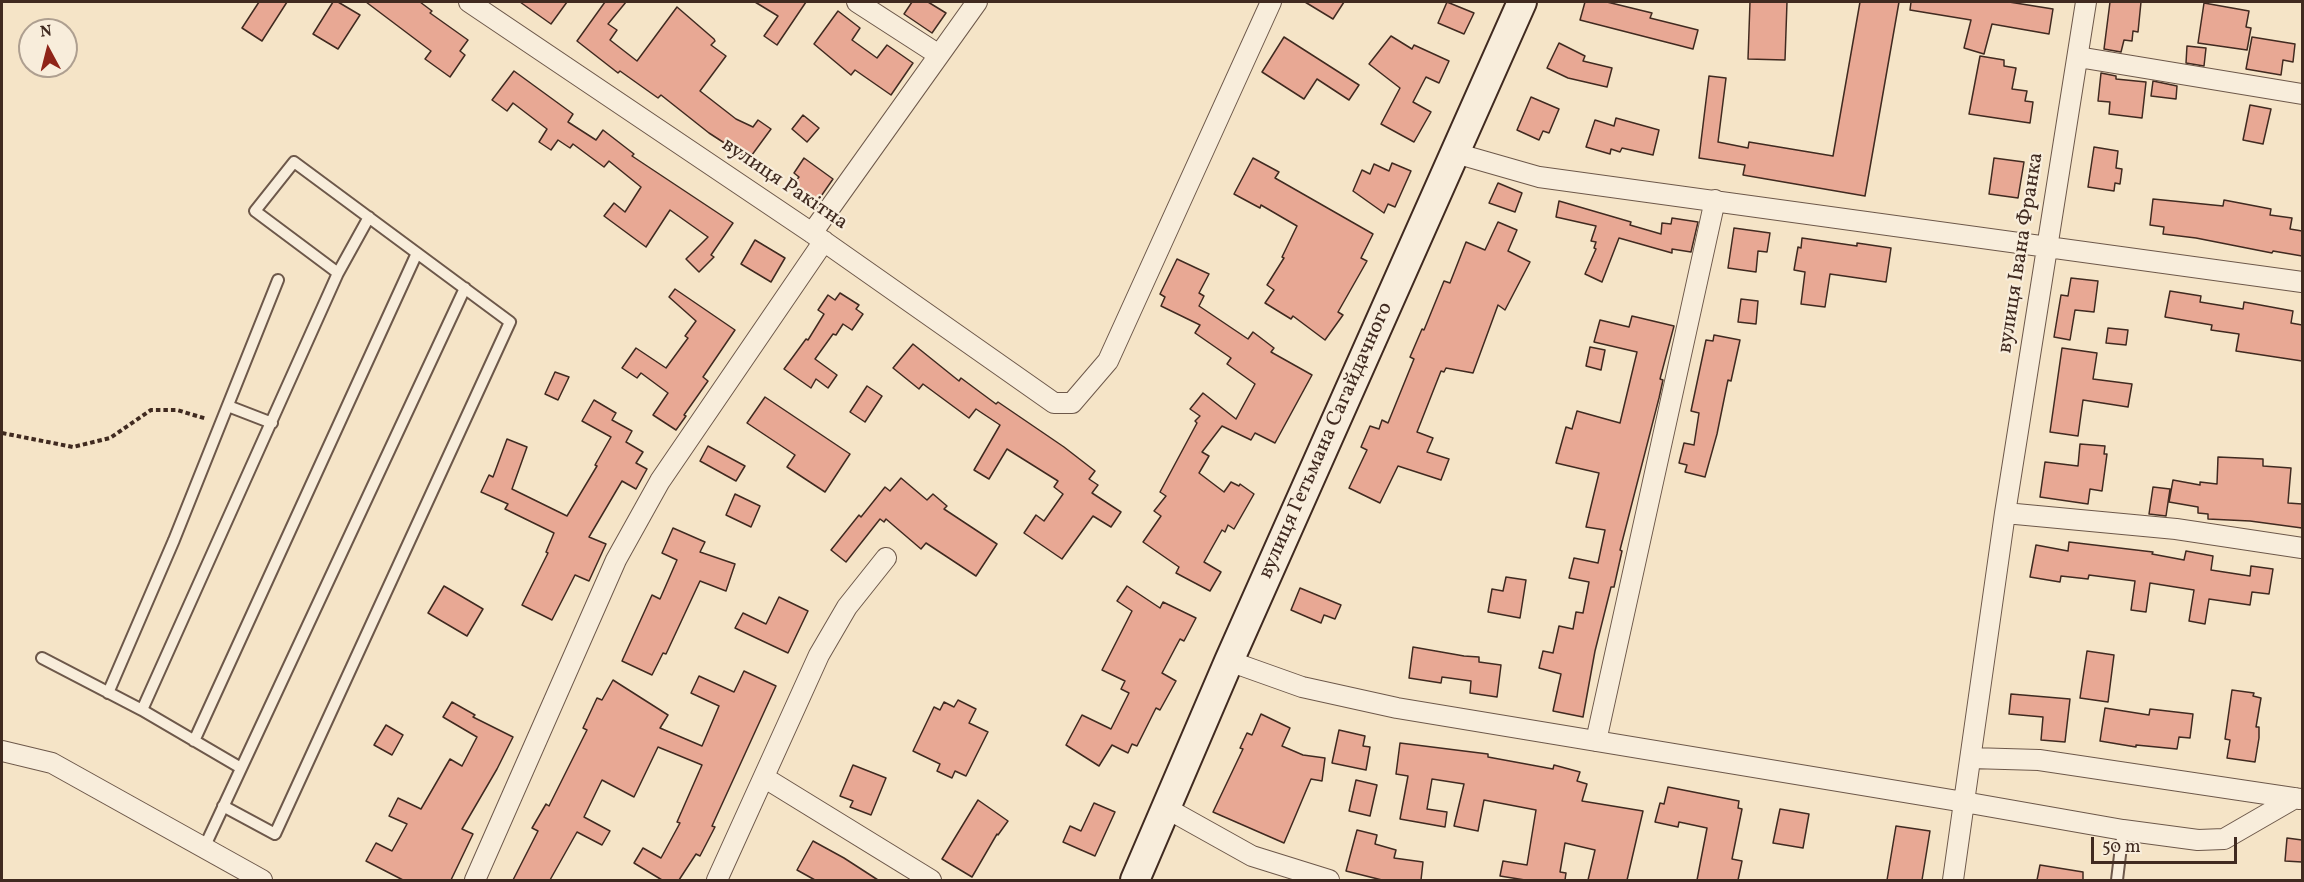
<!DOCTYPE html>
<html>
<head>
<meta charset="utf-8">
<style>
	body { margin:0 }
	#map { position:relative; width:2304px; height:882px; overflow:hidden; background:#f5e4c7; font-family:Vollkorn,serif }
	canvas { display:block }
	.frame { position:absolute; inset:0; border:3px solid #402a20; pointer-events:none }
	.north { position:absolute; left:18px; top:18px; width:60px; height:60px; box-sizing:border-box; background:#f8eddb; border:2px solid #ae9f90; border-radius:50%; rotate:353deg; font-size:16px; font-weight:700; line-height:24px; text-align:center; color:#402a20 }
	.north::after { content:''; display:block; margin:auto; width:21px; height:27px; background:#8f2418; clip-path:polygon(50% 0,100% 100%,50% 72%,0 100%) }
	.scale { position:absolute; left:2091px; top:837px; width:146px; height:27px; box-sizing:border-box; border:3px solid #402a20; border-top:0; padding-left:8px; font-size:18px; line-height:21px; white-space:nowrap; color:#402a20; -webkit-text-stroke:4px #f8eddb; paint-order:stroke }
</style>
</head>
<body>
<div id="map">
<canvas width="2304" height="882"></canvas>
<div class="frame"></div>
<div class="north">N</div>
<div class="scale">50 m</div>
</div>
<script>
const ctx = document.querySelector('canvas').getContext('2d');
ctx.lineJoin = 'round';
function paint(path, color) { ctx.fillStyle = color; ctx.fill(path, 'evenodd'); }
function strokePath(path, color, width, dash) { ctx.strokeStyle = color; ctx.lineWidth = width; ctx.lineCap = dash ? 'butt' : 'round'; ctx.setLineDash(dash || []); ctx.stroke(path); }
function label(font, color, halo, rows, align = 'center') {
  ctx.font = font + ' Vollkorn,serif'; ctx.lineWidth = 4.5; ctx.setLineDash([]); ctx.textBaseline = 'middle'; ctx.strokeStyle = halo; ctx.fillStyle = color; for (const [text, x, y, turn = 0] of rows) {
    ctx.save(); ctx.translate(x, y); ctx.rotate((+turn || 0) * Math.PI / 180); ctx.textAlign = isNaN(turn) ? turn : align; if (halo) ctx.strokeText(text, 0, 0); ctx.fillText(text, 0, 0); ctx.restore();
  }
}
const building = new Path2D(`
	M259,2h28l-25,39 -20,-13z
	M333,2h5l22,13 -22,34 -25,-15z
	M366,2h54l12,9 -2,2 38,27 -8,11 5,4 -15,22 -25,-18 6,-8z
	M520,2h47l-16,22z
	M605,2h21l-18,22 9,6 -7,10 27,21 40,-54 37,32 1,2 -4,4 15,11 -26,35 36,28 17,8 5,-7 13,9 -22,30 -40,-26 -48,-38 -3,3 -38,-27 -2,2 -41,-32z
	M755,2h51l-29,43 -13,-9 14,-20z
	M912,2h16l18,11 -14,20 -28,-19z
	M1305,2h39l-11,17z
	M1447,2l27,11 -10,21 -26,-11z
	M1585,2h22l45,11 -2,5 48,12 -5,19 -113,-29z
	M1750,2h37l-2,58 -37,-1z
	M1860,2h39l-34,194 -122,-21 2,-10 -46,-7 10,-82 17,2 -8,64 30,6 1,-6 84,14z
	M1911,2h98l44,7 -4,25 -57,-10 -8,30 -20,-6 7,-28 -61,-10z
	M2110,2h31l-3,30 -5,-1 -1,10 -8,-1 -3,12 -17,-3z
	M2204,3l45,8 -3,16 5,1 -4,22 -49,-7z
	M838,11l22,17 -8,12 25,18 10,-13 26,18 -22,32 -36,-25 -4,5 -37,-31z
	M1391,36l21,13 2,-4 35,16 -10,22 -13,-6 -13,25 18,10 -17,30 -33,-18 19,-36 -31,-24z
	M1284,37l75,48 -10,15 -32,-21 -13,20 -42,-27z
	M2252,37l43,7 -2,18 -10,-2 -2,15 -35,-6z
	M1559,43l26,13 -2,5 29,7 -5,19 -39,-9 -21,-10z
	M2187,46l19,2 -2,18 -18,-3z
	M1980,56l24,4v6l12,2 -4,21 15,2 -2,10 8,1 -3,21 -61,-9z
	M514,71l59,43 -5,8 28,18 7,-10 31,24 -2,2 101,67 -22,32 3,2 -15,15 -13,-13 22,-22 -38,-27 -24,37 -42,-31 10,-13 11,9 16,-25 -32,-26 -5,6 -31,-23 -3,4 -12,-8 -7,10 -12,-8 8,-13 -34,-26 -6,8 -15,-11z
	M2101,73l15,3v3l30,3 -4,36 -33,-4 1,-12 -12,-1z
	M2153,81l24,5 -1,13 -25,-3z
	M1531,97l28,12 -10,24 -6,-2 -4,9 -22,-10z
	M2250,105l21,4 -8,35 -20,-4z
	M803,115l16,13 -12,14 -15,-13z
	M1616,118l43,12 -6,25 -31,-7 -2,4 -9,-3 -1,5 -24,-7 9,-27 19,6z
	M2094,147l24,4 -2,17 6,1 -2,15 -5,-1 -1,8 -26,-4z
	M804,158l29,21 -16,23 -24,-18 6,-7 -5,-4z
	M1253,158l26,14 -4,6 98,56 -12,24 6,3 -29,51 5,3 -18,25 -32,-24 -2,3 -26,-16 9,-13 -7,-5 17,-27 -2,-1 15,-31 -36,-21 -1,3 -26,-14z
	M1994,158l30,4 -6,36 -29,-4z
	M1392,163l19,8 -16,36 -7,-3 -4,9 -31,-22 9,-21 8,4 4,-10 15,7z
	M1498,183l24,10 -7,19 -26,-9z
	M2153,199l70,7 1,-6 47,9 -1,6 22,3 -2,11 12,2v25l-29,-5 -1,2 -76,-15 -33,-4 1,-7 -14,-2z
	M1559,201l72,21 -1,3 31,9 1,-11 9,1 1,-6 26,4 -7,30 -19,-3v4l-53,-15 -17,44 -17,-8 11,-25 -2,-1 2,-6 -5,-1 5,-15 -40,-9z
	M1498,222l19,8 -9,21 22,11 -25,48 -7,-5 -25,68 -27,-5 -2,4 -3,-1 -24,61 16,6 -6,14 22,7 -8,21 -43,-14 -18,37 -31,-15 18,-38 -6,-3 9,-21 9,3 3,-9 6,3 26,-64 -4,-2 12,-28 2,1 20,-49 6,2 16,-41 19,8z
	M1734,228l36,5 -3,19 -9,-1 -2,21 -28,-4z
	M1802,238l55,8v-3l34,5 -5,34 -56,-8 -5,33 -24,-3 4,-32 -11,-2 4,-23 3,1z
	M755,240l30,18 -14,24 -30,-18z
	M1177,259l32,15 -10,19 5,3 -5,10 49,33 5,-7 21,16 -3,4 41,23 -37,68 -20,-10 -4,7 -29,-14 -20,26 7,4 -10,17 25,19 7,-10 8,4 1,-2 14,10 -20,35 -6,-4 -3,7 -3,-2 -18,32 17,10 -11,19 -34,-18 3,-6 -36,-25 18,-26 -7,-5 12,-15 -6,-4 37,-69 -2,-2 5,-5 -10,-7 13,-16 33,26 19,-35 -28,-20 4,-6 -36,-25 5,-8 -39,-19 4,-9 -5,-3z
	M2071,278l27,3 -4,31 -19,-2 -5,30 -16,-3 7,-42 7,1z
	M675,289l60,41 -32,47 5,4 -24,34 2,1 -10,14 -23,-15 15,-22 -27,-20 -4,5 -15,-10 14,-20 30,20 22,-30 -3,-2 11,-15 -27,-24z
	M2170,291l31,5 -1,6 43,7 1,-7 49,9 -2,12 11,2v36l-66,-10 3,-17 -28,-4 1,-5 -47,-8z
	M840,293l19,12 -3,4 7,5 -11,16 -9,-6 -7,11 -3,-1 -18,25 22,16 -9,13 -12,-9 -5,9 -27,-19 22,-30 2,1 16,-26 -6,-4 10,-15 7,5z
	M1741,299l17,2 -2,23 -18,-2z
	M1632,316l42,10 -14,53 3,1 -4,18 -39,152 2,1 -8,36h-3l-16,64 -12,66 -30,-6 8,-37 -22,-6 4,-17 10,2 6,-27 14,3 3,-17 7,1 6,-31 -20,-4 5,-20 24,5 7,-33 -19,-3 13,-54 -43,-10 10,-36 6,2 5,-18 43,12 17,-71 -43,-10 6,-22 29,7z
	M2108,328l20,2 -2,15 -20,-2z
	M1714,335l26,5 -9,41 -3,-1 -11,54 -12,43 -20,-5 2,-7 -8,-2 5,-20 10,2 5,-32 -8,-2 15,-71 7,1z
	M913,344l46,37 2,-3 35,26 2,-2 66,45 31,24 -6,8 9,6 -6,8 29,19 -10,15 -18,-11 -31,43 -38,-26 12,-18 8,6 19,-27 -9,-7 4,-6 -51,-32 -18,30 -15,-9 26,-45 -24,-16 -7,9 -46,-34 -4,5 -26,-21z
	M1590,347l15,3 -4,20 -15,-4z
	M2062,348l35,5 -4,26 39,5 -4,23 -45,-7 -5,36 -28,-4z
	M555,372l14,5 -11,23 -13,-6z
	M867,386l15,10 -17,26 -15,-10z
	M765,397l85,57 -25,38 -38,-25 8,-12 -48,-32z
	M594,400l22,13 -4,7 20,11 -6,11 17,10 -7,11 11,6 -11,20 -14,-8 -33,56 17,7 -17,37 -14,-6 -23,45 -30,-15 26,-52 -2,-1 8,-19 -49,-24 3,-5 -27,-12 8,-17 4,2 14,-38 20,8 -15,42 55,27 30,-50 -2,-1 16,-28 -29,-16z
	M2080,444l25,2 -1,8h3l-5,37 -12,-2 -2,15 -48,-7 5,-35 33,4z
	M708,446l37,20 -9,15 -36,-20z
	M2218,457l45,2v7l28,2 -3,35 14,1v24l-52,-7 -42,-2v-5l-10,-1v-6l-29,-5 4,-22 27,5v-3l17,2z
	M901,478l26,22 6,-6 14,12 -3,3 53,35 -21,32 -50,-33 -5,6 -35,-30 -2,3 -4,-3 -34,43 -15,-12 28,-35 2,2 24,-30 5,4z
	M2153,487l17,2 -4,27 -17,-2z
	M735,494l25,12 -9,21 -25,-12z
	M673,528l32,14 -5,10 35,12 -9,27 -26,-10 -34,73 -3,-1 -11,22 -30,-14 30,-66 8,4 17,-39 -15,-7z
	M2069,542l84,10 -1,2 32,6 2,-9 27,5 -2,14 39,6 1,-10 22,3 -4,25 -17,-2 -2,13 -41,-6 -4,25 -16,-3 5,-31 -44,-7 -4,29 -15,-2 4,-29 -46,-6 -1,4 -27,-3 -1,6 -30,-5 6,-32 32,6z
	M1506,577l20,3 -6,38 -32,-6 4,-23 11,2z
	M444,586l39,23 -16,27 -39,-23z
	M1127,586l33,22 3,-6 33,16 -12,23 -4,-2 -18,34 14,8 -16,29 -4,-2 -19,38 -5,-2 -4,9 -16,-8 -13,21 -33,-21 16,-30 29,14 18,-36 -8,-4 4,-8 -23,-11 30,-59 -15,-10z
	M1300,588l41,17 -6,14 -11,-4 -3,8 -30,-13z
	M779,597l29,14 -20,42 -53,-25 8,-15 23,11z
	M1413,647l51,9 15,1v5l22,3 -4,32 -27,-4 1,-12 -29,-4 -1,6 -32,-5z
	M2087,651l27,4 -6,47 -28,-4z
	M744,671l32,15 -64,140 3,1 -15,29 -4,-2 -17,26h-17l-28,-17 9,-15 18,10 19,-35 -3,-1 25,-57 -44,-18 -24,50 -32,-17 -18,37 26,14 -8,14 -25,-13 -27,48h-37l25,-49 -6,-3 14,-24 3,2 38,-76 -4,-2 14,-30 5,2 11,-20 55,35 -8,13 42,18 17,-40 -28,-13 8,-17 35,16z
	M2232,690l22,3 -1,3 8,2 -5,29h3v11l-4,24 -28,-4 3,-18 -5,-1z
	M2011,694l59,5 -5,43 -24,-2 2,-23 -34,-3z
	M958,700l18,9 -7,14 19,9 -22,44 -11,-5 -3,7 -15,-7 3,-7 -27,-13 21,-44 6,3 4,-8 10,5z
	M452,702l23,13 -2,2 40,20 -16,32 -35,60 11,5 -22,46h-48l-37,-19 10,-18 16,8 15,-27 -18,-8 9,-18 23,11 29,-50 12,7 15,-29 -34,-20z
	M2105,708l44,7 1,-6 43,5 -3,24 -11,-1 -2,12 -41,-4v2l-36,-6z
	M1261,714l29,14 -8,18 21,9 22,3 -3,23 -11,-2 -27,64 -71,-31 30,-63 -3,-1 7,-15 5,2z
	M386,725l17,10 -11,20 -18,-10z
	M1339,730l26,6 -2,10 7,1 -4,23 -34,-7z
	M1400,743l88,11v3l65,12 1,-4 26,7 -3,9 10,3 -5,17 61,10 -16,69h-39l7,-30 -30,-7 -5,29 6,1 -1,7h-40l-25,-4 3,-15 24,4 9,-55 -52,-10 -6,31 -24,-5 10,-42 -32,-5 -5,30 20,3 -2,15 -45,-8 8,-43 -12,-2z
	M853,765l33,13 -15,37 -21,-8 3,-6 -13,-5z
	M1356,780l21,5 -7,31 -21,-5z
	M1668,787l71,14 -1,7 4,1 -10,50 10,2 -4,19h-41l10,-52 -28,-6 -1,5 -23,-5 5,-19 4,1z
	M978,800l30,21 -10,14 -1,-1 -25,43 -30,-18z
	M1094,803l21,9 -20,44 -32,-14 7,-16 11,5z
	M1780,809l29,5 -6,34 -30,-5z
	M1896,826l34,5 -8,49h-35z
	M1357,830l20,5 -2,9 21,6 -2,8 29,4 -2,18h-39l-36,-9z
	M2287,838l15,2v22l-17,-1z
	M813,841l31,17 34,22h-63l-18,-10z
	M2040,865l43,7v8h-46z`);
paint(building, '#e8a894');
strokePath(building, '#402a20', 1.5);
const service = new Path2D(`
	M228,406l44,17
	M42,658l100,52 99,58
	M108,693l66,-153 104,-260
	M142,710l196,-437 31,-56
	M194,741l223,-488
	M223,806l52,28 235,-512 -216,-160 -39,49 83,62
	M204,848l261,-560
	M2117,880l6,-50`);
const minor = new Path2D(`
	M469,2l343,231 242,170h18l36,-42 163,-359
	M857,2l82,53
	M2078,57l224,37
	M1455,153l84,24 763,105
	M812,233l165,-231
	M2005,513l81,-511
	M1229,661l73,26 95,21 567,94 41,-289 171,16 126,19
	M1596,741l119,-541
	M2,751l50,12 210,117
	M1971,758l68,2 261,39
	M765,778l166,102
	M1166,808l86,48 77,24
	M475,880l141,-320 44,-79 164,-240
	M717,880l102,-225 28,-48 39,-49
	M1953,880l11,-78 159,28 75,10 26,-1 71,-41`);
const secondary = new Path2D(`
	M1135,880l94,-219 293,-659`);
strokePath(service, '#6d584a', 14);
strokePath(minor, '#6d584a', 22);
strokePath(secondary, '#402a20', 32);
strokePath(new Path2D(`
	M2,433l71,14 37,-9 41,-28h26l30,9`), '#402a20', 4, [4.5, 3]);
strokePath(service, '#f8eddb', 10);
strokePath(minor, '#f8eddb', 20);
strokePath(secondary, '#f8eddb', 28);
label('21px', '#402a20', '#f8eddb', [
	["вулиця Ракітна",784,185,34],
	["вулиця Івана Франка",2022,253,-81],
	["вулиця Гетьмана Сагайдачного",1327,441,-66]
]);
</script>
</body>
</html>
